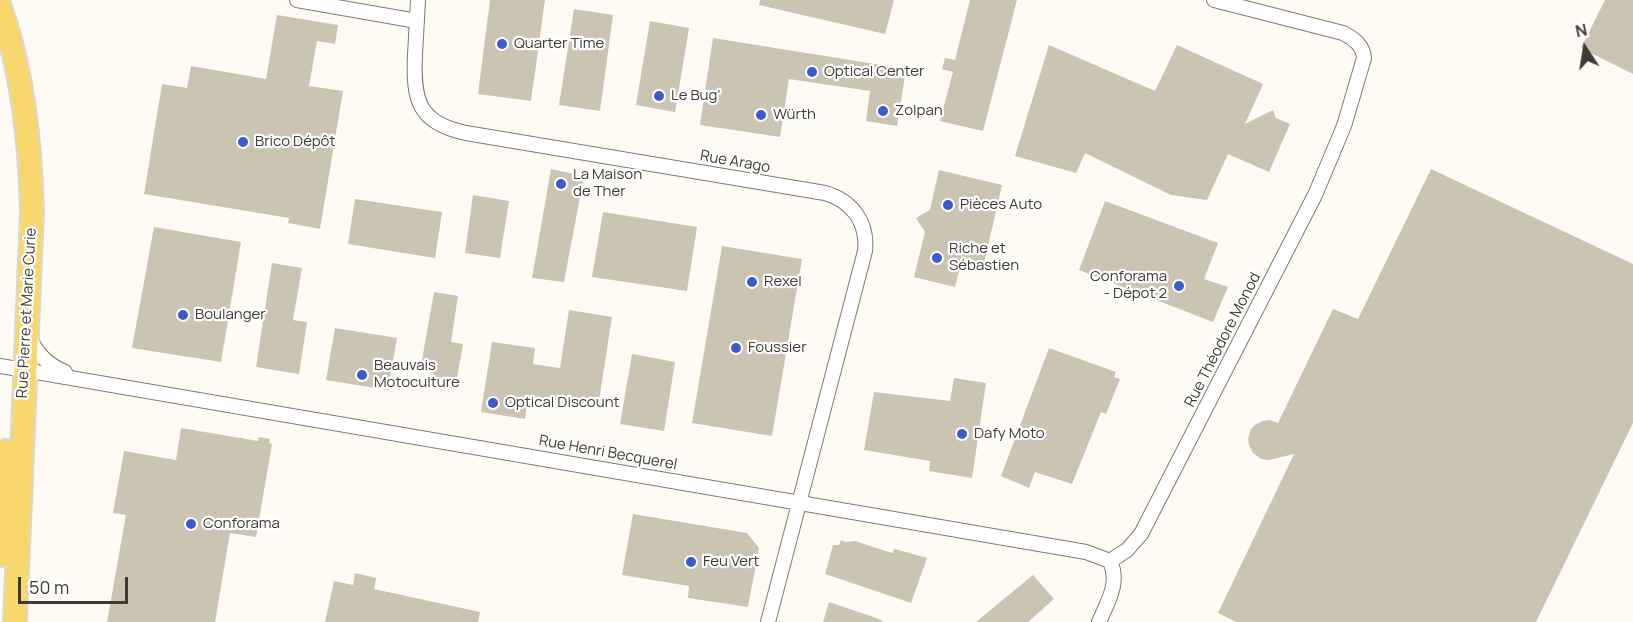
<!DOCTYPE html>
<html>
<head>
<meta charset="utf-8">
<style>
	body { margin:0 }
	#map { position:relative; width:1633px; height:622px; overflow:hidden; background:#fefbf4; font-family:Manrope,sans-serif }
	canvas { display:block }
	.north { position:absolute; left:1555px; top:18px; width:60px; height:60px; -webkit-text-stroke:4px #fff; paint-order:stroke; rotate:348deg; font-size:16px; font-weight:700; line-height:24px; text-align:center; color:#3e3b34 }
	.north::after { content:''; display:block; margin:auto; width:21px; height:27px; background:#3e3b34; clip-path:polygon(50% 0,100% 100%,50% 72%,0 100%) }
	.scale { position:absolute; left:18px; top:577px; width:110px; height:27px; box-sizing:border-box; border:3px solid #3e3b34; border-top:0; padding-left:8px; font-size:18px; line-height:21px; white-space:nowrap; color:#3e3b34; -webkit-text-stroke:4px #fff; paint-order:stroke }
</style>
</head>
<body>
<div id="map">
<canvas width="1633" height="622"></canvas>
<div class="north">N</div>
<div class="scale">50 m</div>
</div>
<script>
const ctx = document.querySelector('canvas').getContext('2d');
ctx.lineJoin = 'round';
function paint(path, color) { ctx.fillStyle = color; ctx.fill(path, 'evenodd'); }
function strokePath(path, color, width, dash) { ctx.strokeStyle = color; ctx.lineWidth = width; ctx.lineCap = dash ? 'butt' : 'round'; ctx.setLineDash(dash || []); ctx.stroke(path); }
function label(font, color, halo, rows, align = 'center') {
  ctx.font = font + ' Manrope,sans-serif'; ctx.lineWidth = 4.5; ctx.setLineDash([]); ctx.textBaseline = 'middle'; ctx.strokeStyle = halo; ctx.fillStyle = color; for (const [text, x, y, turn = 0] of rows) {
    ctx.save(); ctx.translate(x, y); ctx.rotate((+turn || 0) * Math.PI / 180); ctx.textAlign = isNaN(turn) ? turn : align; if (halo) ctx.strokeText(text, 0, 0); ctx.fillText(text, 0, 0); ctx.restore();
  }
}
paint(new Path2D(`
	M490,0h55l-14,101 -53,-7z
	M760,0h134l-9,34 -126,-29z
	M970,0h47l-34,131 -43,-10 13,-49 -11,-3 3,-11 10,2z
	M1605,0h28v74l-52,-26z
	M574,9l39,6 -13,96 -41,-6z
	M277,15l61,10 -3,19 -18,-3 -8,45 34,5 -23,138 -32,-6 1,-5 -145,-24 18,-110 25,4 4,-22 75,13z
	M650,21l39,7 -14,84 -39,-7z
	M713,38l193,31 -9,57 -31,-5 4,-30 -81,-12 -9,58 -80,-12z
	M1049,45l106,46 22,-46 86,39 -18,40 28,-14 3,8 14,6 -21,48 -41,-18 -21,46 -36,-5 -86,-42 -9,20 -61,-17z
	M551,169l33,7 -20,106 -32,-4z
	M1431,169l202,95v159l-97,199h-300l-18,-9 76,-159 -25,6 -8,-1 -8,-6 -4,-8 -1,-6 3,-10 5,-5 7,-3 7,-1 8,3 55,-114 25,10z
	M939,170l63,15 -20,87 -22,-5 -5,20 -41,-10 11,-45 -9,-14 14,-8z
	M473,195l36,6 -9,57 -35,-5z
	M355,199l87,13 -7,46 -87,-14z
	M1105,201l113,42 -14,36 24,8 -15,35 -134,-52z
	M603,212l94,15 -10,64 -95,-14z
	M154,227l87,15 -20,120 -89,-14z
	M722,246l80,13 -30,177 -80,-13z
	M272,263l30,5 -9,52 14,2 -8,52 -43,-7z
	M434,292l24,4 -7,46 12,2 -7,40 -25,-3 3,-13 -13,-2z
	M569,310l43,7 -14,90 -70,-11 -3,23 -44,-7 11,-70 43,6 -2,16 27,4z
	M335,328l62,10 -9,52 -62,-10z
	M1049,348l67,24 -2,5 6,2 -14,35 -5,-2 -29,72 -37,-12 -6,16 -28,-12z
	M632,354l43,8 -11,69 -44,-7z
	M954,378l32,5 -14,95 -43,-7 1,-10 -66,-11 10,-58 76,9z
	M181,428l77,13 1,-4 11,2 -1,4 3,1 -16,93 -26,-4 -15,89h-108l19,-107 -13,-2 11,-62 52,9z
	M633,514l114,19 12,15 -11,59 -60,-9 1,-12 -67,-11z
	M841,540l5,2 9,-1 37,12 3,-4 32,9 -16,45 -86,-29 8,-29h6z
	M355,573l21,5 -2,11 106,23 -2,10h-153l9,-41 19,4z
	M1033,575l21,24 -26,23h-52z
	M829,602l53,18v2h-59z`), '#cbc4b3');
const minor = new Path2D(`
	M297,0l120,21
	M418,0c-1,18 -2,37 -3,55 -2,45 3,68 51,78l359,60c27,8 43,29 40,58l-97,371
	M29,336c7,18 19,29 36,36
	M0,366l1086,186 24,9
	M1099,622c9,-21 21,-39 11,-61l17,-11 14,-16 174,-339 29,-69 20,-68c-1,-13 -10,-19 -21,-25l-129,-33`);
const primary = new Path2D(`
	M0,7c23,66 30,135 32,204l-17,411
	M0,555l6,-104`);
strokePath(minor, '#807a6a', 16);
strokePath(primary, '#d8d8d6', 26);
strokePath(minor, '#fff', 14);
strokePath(primary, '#f8d86e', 22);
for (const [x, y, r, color] of [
	[502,44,6,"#3b5bcd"],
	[812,72,6,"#3b5bcd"],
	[659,96,6,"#3b5bcd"],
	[883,111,6,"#3b5bcd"],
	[761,115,6,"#3b5bcd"],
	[243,142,6,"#3b5bcd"],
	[561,184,6,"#3b5bcd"],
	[948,205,6,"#3b5bcd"],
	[937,258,6,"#3b5bcd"],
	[752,282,6,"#3b5bcd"],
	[1179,286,6,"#3b5bcd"],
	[183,315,6,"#3b5bcd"],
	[736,348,6,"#3b5bcd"],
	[362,375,6,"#3b5bcd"],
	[493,403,6,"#3b5bcd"],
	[962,434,6,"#3b5bcd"],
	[191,524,6,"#3b5bcd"],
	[691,562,6,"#3b5bcd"]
]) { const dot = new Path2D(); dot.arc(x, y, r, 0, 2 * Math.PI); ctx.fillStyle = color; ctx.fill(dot); strokePath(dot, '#fff', 2); }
label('15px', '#3e3b34', '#fff', [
	["Quarter Time",514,44],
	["Optical Center",824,72],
	["Le Bug'",671,96],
	["Zolpan",895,111],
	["Würth",773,115],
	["Brico Dépôt",255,142],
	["La Maison",573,175],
	["de Ther",573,192],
	["Pièces Auto",960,205],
	["Riche et",949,249],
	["Sébastien",949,266],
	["Conforama",1167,277,"right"],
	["- Dépot 2",1167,294,"right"],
	["Rexel",764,282],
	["Boulanger",195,315],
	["Foussier",748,348],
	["Beauvais",374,366],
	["Motoculture",374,383],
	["Optical Discount",505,403],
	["Dafy Moto",974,434],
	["Conforama",203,524],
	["Feu Vert",703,562]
], 'left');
label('15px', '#3e3b34', '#fff', [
	["Rue Arago",735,162,10],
	["Rue Pierre et Marie Curie",27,313,-87],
	["Rue Théodore Monod",1223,340,-63],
	["Rue Henri Becquerel",608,453,10]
]);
</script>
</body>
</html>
